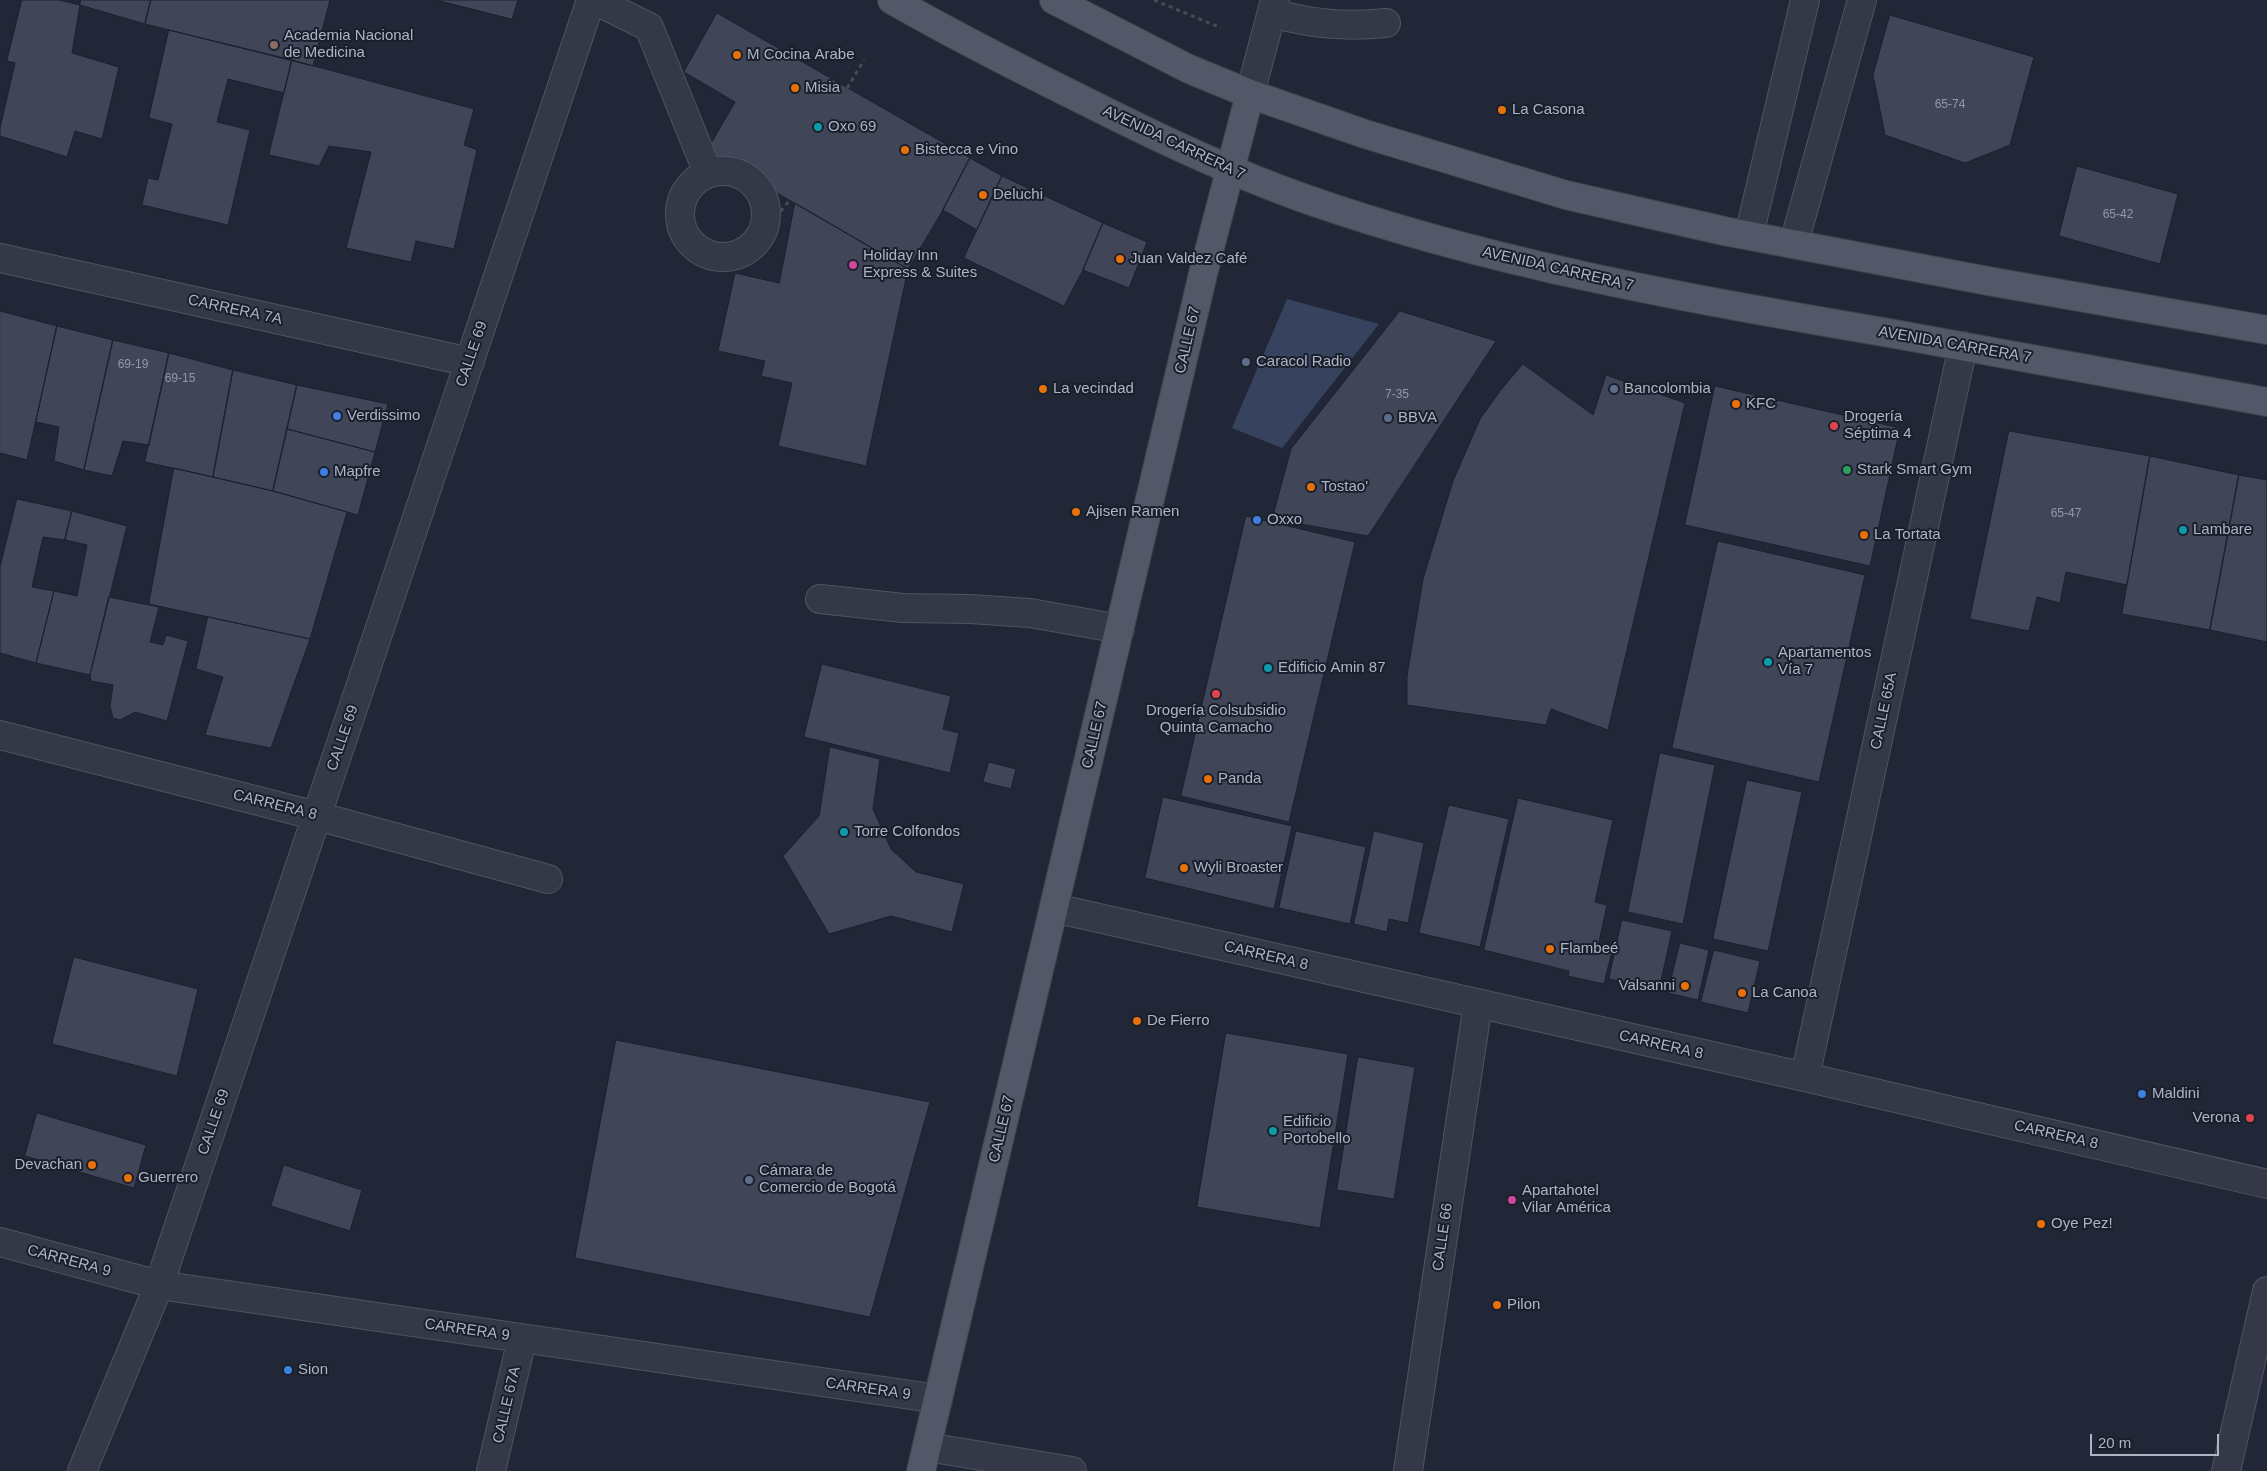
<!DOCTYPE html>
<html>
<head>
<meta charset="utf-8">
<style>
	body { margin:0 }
	#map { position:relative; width:2267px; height:1471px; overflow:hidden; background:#212737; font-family:Helvetica,sans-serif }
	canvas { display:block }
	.scale { position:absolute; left:2090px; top:1434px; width:129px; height:22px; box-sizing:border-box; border:2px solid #afb4c4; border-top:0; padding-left:6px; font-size:15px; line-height:18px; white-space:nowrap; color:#afb4c4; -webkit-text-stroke:4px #1a1f2c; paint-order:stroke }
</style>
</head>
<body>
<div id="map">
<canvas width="2267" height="1471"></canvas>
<div class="scale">20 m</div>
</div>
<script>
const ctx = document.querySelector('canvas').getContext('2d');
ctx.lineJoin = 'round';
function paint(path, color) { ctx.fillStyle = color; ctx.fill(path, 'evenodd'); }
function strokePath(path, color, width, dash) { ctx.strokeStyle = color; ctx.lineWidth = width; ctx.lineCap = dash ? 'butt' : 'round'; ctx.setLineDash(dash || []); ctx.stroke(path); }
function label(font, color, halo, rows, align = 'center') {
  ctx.font = font + ' Helvetica,sans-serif'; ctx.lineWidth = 4; ctx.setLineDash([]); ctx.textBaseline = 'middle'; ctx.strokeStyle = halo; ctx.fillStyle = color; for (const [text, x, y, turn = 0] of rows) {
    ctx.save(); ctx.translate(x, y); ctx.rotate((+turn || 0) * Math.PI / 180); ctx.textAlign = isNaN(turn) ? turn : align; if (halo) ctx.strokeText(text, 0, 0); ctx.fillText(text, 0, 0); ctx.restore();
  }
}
paint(new Path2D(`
	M1287,299l92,25 -97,124 -50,-20z`), '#37425f');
const building = new Path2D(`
	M22,0h37l21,5 -8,48 47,14 -17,72 -27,-8 -8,26 -67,-21v-8l15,-65 -8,-2z
	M81,0h70l-6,24 -65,-19z
	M151,0h179l-17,66 -168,-42z
	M436,0h82l-6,19z
	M717,13l253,145 -27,52 -35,59 -202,-117 29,-50 -51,-30z
	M1890,15l144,42 -24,88 -45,18 -80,-28 -12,-60z
	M169,30l123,30 -8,33 -56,-14 -11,43 33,8 -22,95 -86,-20 6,-27 10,2 14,-56 -23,-6z
	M292,60l182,49 -10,36 13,5 -23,99 -38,-8 -5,21 -65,-14 25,-96 -42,-6 -10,20 -50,-11z
	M970,158l32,18 -25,54 -34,-20z
	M2077,166l101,28 -18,70 -101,-28z
	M1002,176l101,47 -20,47 -19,36 -100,-48z
	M795,203l113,66 -42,197 -88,-20 14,-63 -31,-7 4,-15 -47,-10 17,-78 44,10z
	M1103,223l44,19 -18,46 -46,-18z
	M0,311l57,15 -30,134 -27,-7z
	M1400,311l96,30 -128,195 -96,-17 19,-70z
	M57,326l56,14 -29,130 -30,-9 5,-34 -23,-5z
	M113,340l56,13 -20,92 -26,-4 -11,35 -28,-6z
	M169,353l64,17 -20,107 -68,-15z
	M1523,364l70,51 13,-40 79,28 -77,327 -57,-21 -5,16 -139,-20v-29l16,-97 30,-98 27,-62 20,-28z
	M233,370l64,15 -24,106 -60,-14z
	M297,385l91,19 -13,48 -88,-23z
	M1715,386l185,42 -30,138 -185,-41z
	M287,429l88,23 -17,63 -85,-24z
	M2009,431l141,25 -23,129 -61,-13 -6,31 -23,-6 -8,34 -59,-12z
	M2150,456l89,19 -29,155 -88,-16z
	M174,468l99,23 74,21 -37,127 -161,-35z
	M2239,475l28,5v162l-57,-12z
	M17,499l55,12 -7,29 -22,-3 -11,50 22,4 -18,72 -36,-10v-86z
	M72,511l55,15 -37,149 -54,-12 18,-72 23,5 10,-51 -22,-5z
	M1246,516l109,26 -66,280 -108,-26z
	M1718,541l147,34 -46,207 -147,-34z
	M109,597l50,10 -9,35 13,3 3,-10 22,6 -21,80 -32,-9 -15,8 -7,-2 -3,-12 3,-21 -22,-4 -1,-6z
	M208,617l102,22 -39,109 -66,-13 18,-58 -27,-8z
	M822,664l129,32 -8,33 16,4 -9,40 -146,-36z
	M830,747l50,12 -7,50 18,40 25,23 48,12 -12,48 -61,-16 -62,18 -46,-78 36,-40z
	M1660,753l55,12 -32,159 -55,-12z
	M989,762l27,7 -5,20 -28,-7z
	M1747,780l55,12 -34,159 -55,-12z
	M1163,797l129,29 -18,83 -129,-31z
	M1518,798l95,22 -18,82 12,3 -9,42 14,4 -8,33 -36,-8 1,-5 -85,-21z
	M1449,805l60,14 -29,128 -61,-14z
	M1296,831l70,16 -16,77 -71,-16z
	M1374,831l50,12 -16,80 -19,-4 -2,13 -33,-8z
	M1622,920l50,11 -13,59 -50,-11z
	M1680,943l29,7 -11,50 -30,-7z
	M1714,950l46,11 -12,52 -47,-11z
	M74,957l124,32 -21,87 -125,-32z
	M1226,1033l122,21 -28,174 -123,-21z
	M616,1040l314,62 -60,215 -295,-59z
	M1358,1057l57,10 -21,132 -57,-9z
	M37,1113l109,32 -12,43 -109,-32z
	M284,1165l78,25 -12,41 -79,-25z`);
paint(building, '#404658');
strokePath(building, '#1c212e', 1);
const minor = new Path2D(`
	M594,0l55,27 59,146
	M1272,13c40,11 73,14 114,10
	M1250,94l25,-94
	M680 214a43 43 0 1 1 86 0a43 43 0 1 1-86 0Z
	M1749,235l56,-235
	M1794,243l68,-243
	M0,258l470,104
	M820,599l83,9 67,1 60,4 90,16
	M0,735l317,81 231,63
	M1054,908l751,169 462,107
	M1805,1077l158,-731
	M0,1242l159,43 779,114
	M927,1447l145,24
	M82,1471l77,-186 432,-1285
	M491,1471l31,-132
	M1408,1471l70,-468
	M2226,1471l41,-180`);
const major = new Path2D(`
	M892,0c65,37 132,71 199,104 69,35 139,68 212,94 190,67 388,101 586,135 126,22 252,46 378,69
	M1054,0l135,69 61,25 115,40 201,61 158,36 264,50 279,49
	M921,1471l282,-1197 47,-180`);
strokePath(minor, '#4f5462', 30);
strokePath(major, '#3e4351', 30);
strokePath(new Path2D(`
	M1154,0l67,28
	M847,88l17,-28
	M755,242l35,-42`), '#414f55', 3, [4, 4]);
strokePath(minor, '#353947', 28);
strokePath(major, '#525867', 28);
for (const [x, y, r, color] of [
	[274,45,5,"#8d6e63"],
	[737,55,5,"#e8710a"],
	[795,88,5,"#e8710a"],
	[1502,110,5,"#e8710a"],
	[818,127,5,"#0f9aa8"],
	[905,150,5,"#e8710a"],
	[983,195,5,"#e8710a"],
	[1120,259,5,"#e8710a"],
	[853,265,5,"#d1479c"],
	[1246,362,5,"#5c6f8a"],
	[1043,389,5,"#e8710a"],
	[1614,389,5,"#5c6f8a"],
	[1736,404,5,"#e8710a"],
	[337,416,5,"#3f7fe0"],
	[1388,418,5,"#5c6f8a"],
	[1834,426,5,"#e0444e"],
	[1847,470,5,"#2e9e5b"],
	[324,472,5,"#3f7fe0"],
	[1311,487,5,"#e8710a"],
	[1076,512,5,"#e8710a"],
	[1257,520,5,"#3f7fe0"],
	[2183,530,5,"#0f9aa8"],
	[1864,535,5,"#e8710a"],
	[1768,662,5,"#0f9aa8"],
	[1268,668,5,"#0f9aa8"],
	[1216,694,5,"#e0444e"],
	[1208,779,5,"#e8710a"],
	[844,832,5,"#0f9aa8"],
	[1184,868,5,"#e8710a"],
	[1550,949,5,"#e8710a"],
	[1685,986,5,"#e8710a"],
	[1742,993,5,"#e8710a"],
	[1137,1021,5,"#e8710a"],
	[2142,1094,5,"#3f7fe0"],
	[2250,1118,5,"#e0444e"],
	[1273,1131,5,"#0f9aa8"],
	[92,1165,5,"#e8710a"],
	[128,1178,5,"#e8710a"],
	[749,1180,5,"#5c6f8a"],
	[1512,1200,5,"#d1479c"],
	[2041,1224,5,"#e8710a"],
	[1497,1305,5,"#e8710a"],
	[288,1370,5,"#3f7fe0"]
]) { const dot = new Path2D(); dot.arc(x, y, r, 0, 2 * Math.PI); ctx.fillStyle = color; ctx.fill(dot); strokePath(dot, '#1a1f2c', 2); }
label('12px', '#9398a9', null, [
	["65-74",1950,105],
	["65-42",2118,215],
	["69-19",133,365],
	["69-15",180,379],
	["7-35",1397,395],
	["65-47",2066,514]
]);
label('15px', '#afb4c4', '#1a1f2c', [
	["Academia Nacional",284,36],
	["de Medicina",284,53],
	["M Cocina Arabe",747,55],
	["Misia",805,88],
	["La Casona",1512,110],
	["Oxo 69",828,127],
	["Bistecca e Vino",915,150],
	["Deluchi",993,195],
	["Holiday Inn",863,256],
	["Express & Suites",863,273],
	["Juan Valdez Café",1130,259],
	["Caracol Radio",1256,362],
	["La vecindad",1053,389],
	["Bancolombia",1624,389],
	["KFC",1746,404],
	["Verdissimo",347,416],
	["Drogería",1844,417],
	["Séptima 4",1844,434],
	["BBVA",1398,418],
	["Stark Smart Gym",1857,470],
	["Mapfre",334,472],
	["Tostao'",1321,487],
	["Ajisen Ramen",1086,512],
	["Oxxo",1267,520],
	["Lambare",2193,530],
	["La Tortata",1874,535],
	["Apartamentos",1778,653],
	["Vía 7",1778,670],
	["Edificio Amin 87",1278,668],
	["Drogería Colsubsidio",1216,711,"center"],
	["Quinta Camacho",1216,728,"center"],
	["Panda",1218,779],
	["Torre Colfondos",854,832],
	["Wyli Broaster",1194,868],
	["Flambeé",1560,949],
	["Valsanni",1675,986,"right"],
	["La Canoa",1752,993],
	["De Fierro",1147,1021],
	["Maldini",2152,1094],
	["Verona",2240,1118,"right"],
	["Edificio",1283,1122],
	["Portobello",1283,1139],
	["Devachan",82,1165,"right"],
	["Cámara de",759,1171],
	["Comercio de Bogotá",759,1188],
	["Guerrero",138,1178],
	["Apartahotel",1522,1191],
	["Vilar América",1522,1208],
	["Oye Pez!",2051,1224],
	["Pilon",1507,1305],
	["Sion",298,1370]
], 'left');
label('15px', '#afb4c4', '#1a1f2c', [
	["AVENIDA CARRERA 7",1174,143,25],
	["AVENIDA CARRERA 7",1558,269,13],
	["CARRERA 7A",235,310,12],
	["CALLE 67",1188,340,-77],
	["AVENIDA CARRERA 7",1955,345,10],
	["CALLE 69",472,354,-71],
	["CALLE 65A",1884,711,-78],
	["CALLE 67",1095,735,-77],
	["CALLE 69",343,738,-71],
	["CARRERA 8",275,805,14],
	["CARRERA 8",1266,956,13],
	["CARRERA 8",1661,1045,13],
	["CALLE 69",214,1122,-71],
	["CALLE 67",1002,1129,-77],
	["CARRERA 8",2056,1135,13],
	["CALLE 66",1443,1237,-82],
	["CARRERA 9",69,1261,15],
	["CARRERA 9",467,1330,8],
	["CARRERA 9",868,1389,8],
	["CALLE 67A",507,1405,-77]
]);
</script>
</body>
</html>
